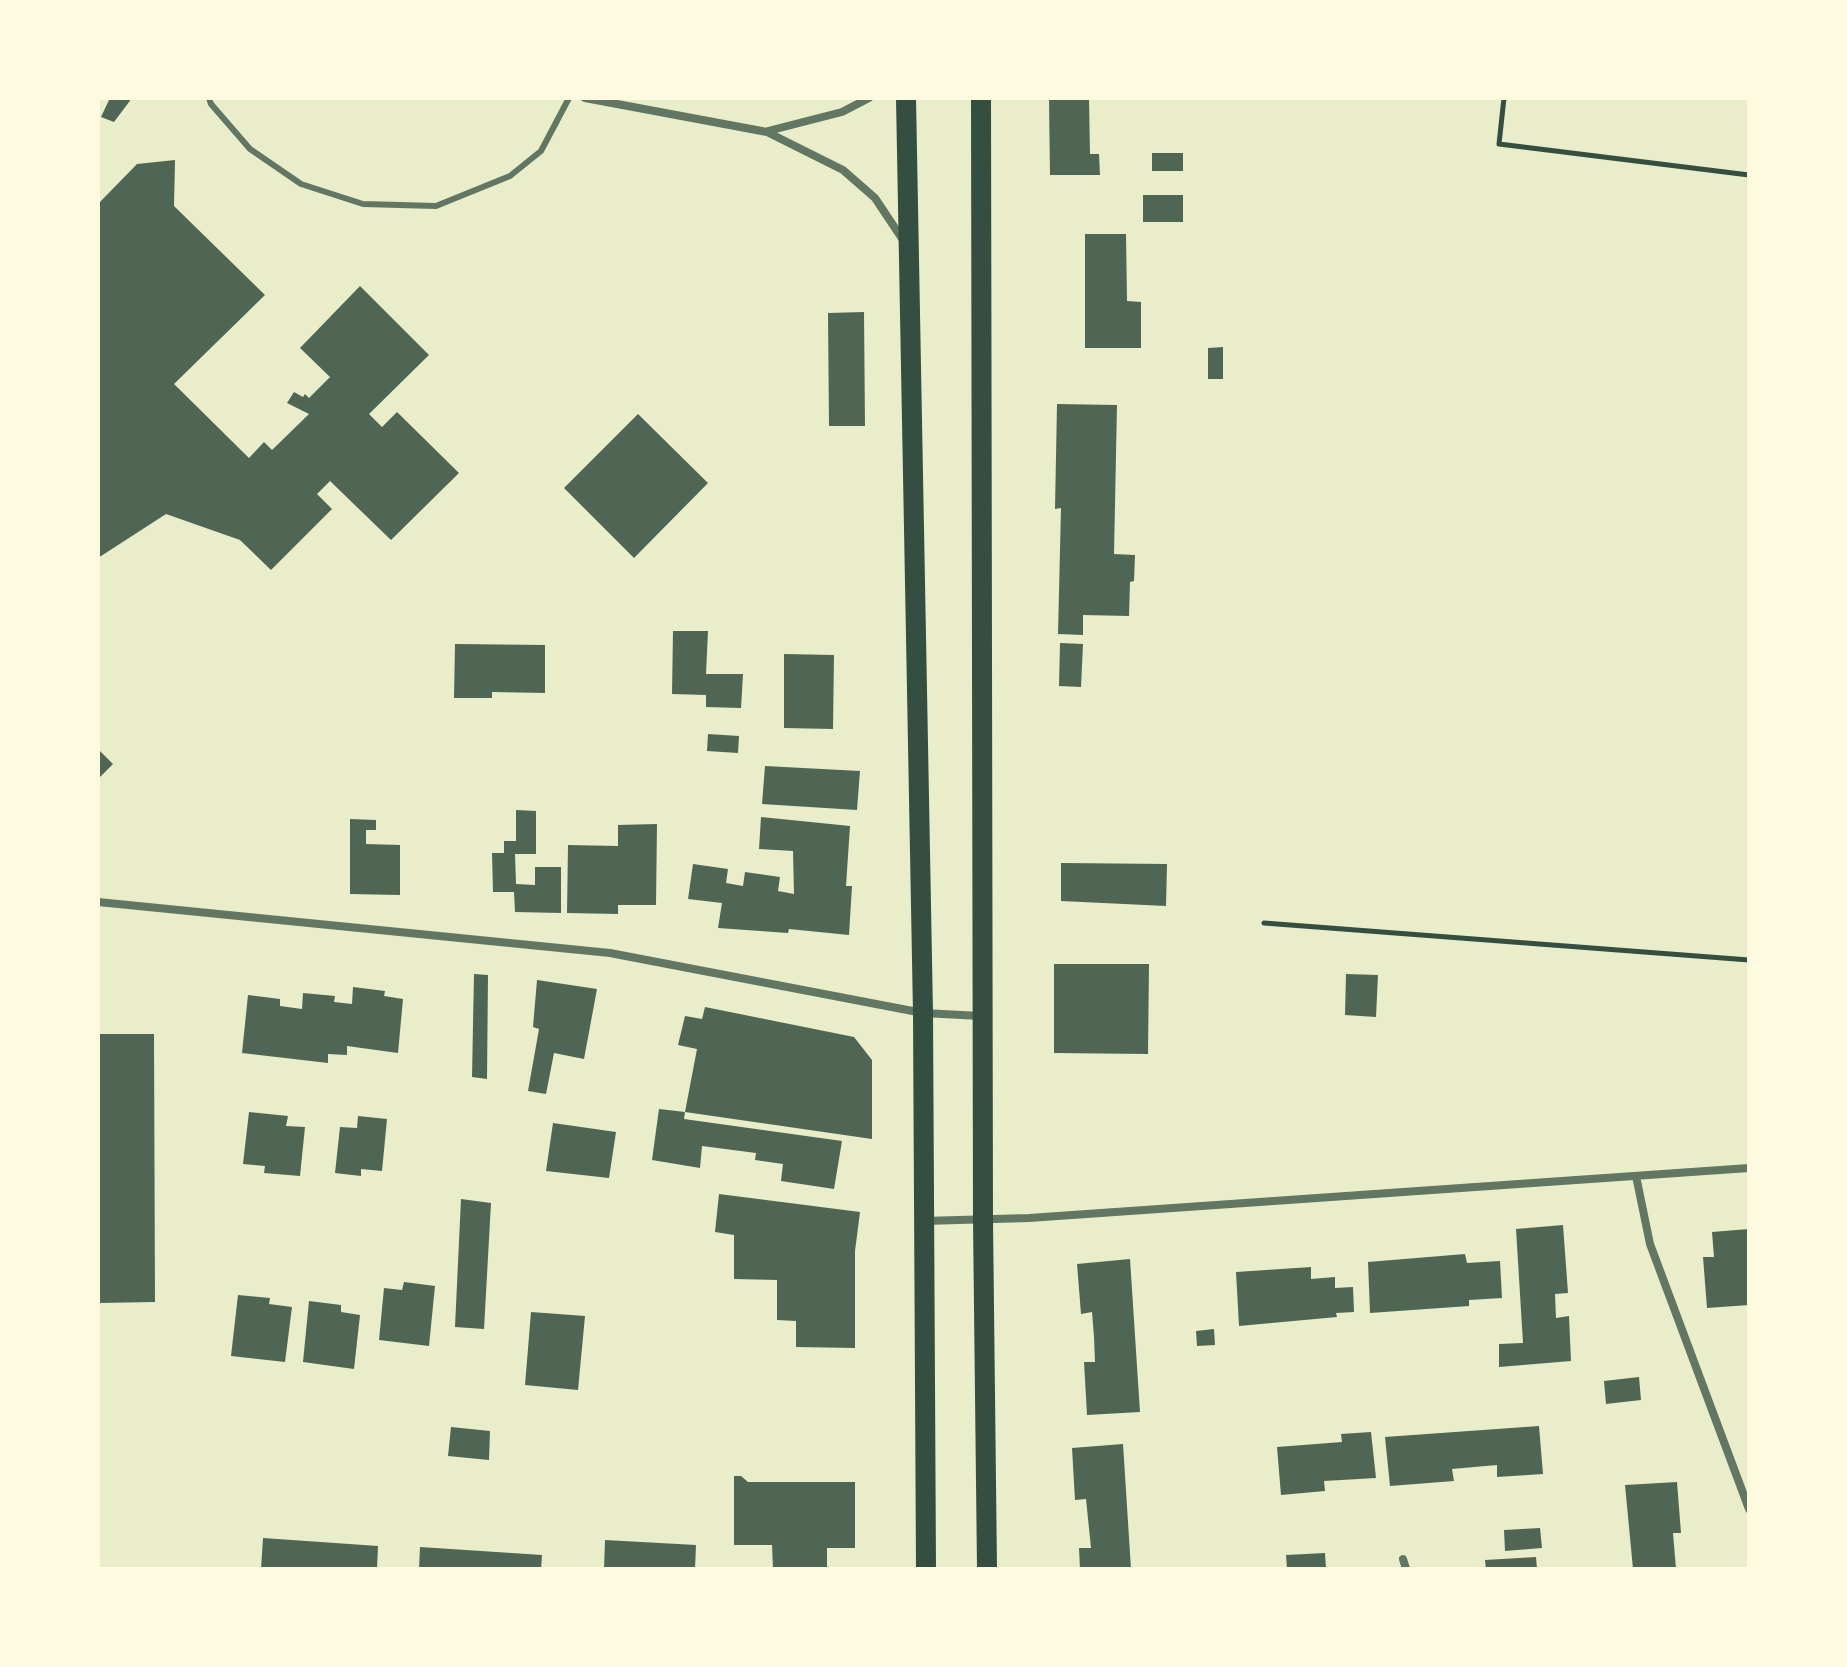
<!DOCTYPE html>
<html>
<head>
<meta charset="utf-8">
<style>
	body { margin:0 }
	#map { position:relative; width:1847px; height:1667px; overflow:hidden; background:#e9edc9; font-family:"Roboto Condensed",sans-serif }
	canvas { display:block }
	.frame { position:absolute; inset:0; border:100px solid #fefae0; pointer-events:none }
</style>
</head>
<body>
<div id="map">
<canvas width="1847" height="1667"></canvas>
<div class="frame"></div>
</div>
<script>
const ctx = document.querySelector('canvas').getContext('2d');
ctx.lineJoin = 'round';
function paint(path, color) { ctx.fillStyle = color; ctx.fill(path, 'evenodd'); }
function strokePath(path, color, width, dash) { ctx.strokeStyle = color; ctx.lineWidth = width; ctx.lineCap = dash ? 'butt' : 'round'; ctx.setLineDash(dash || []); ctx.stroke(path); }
paint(new Path2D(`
	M110,98h22l-18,24 -13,-5z
	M1049,98h40l1,56h9l1,21h-50z
	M1152,153h31v18h-31z
	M175,160l-1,46 91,89 -91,89 75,74 15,-16 8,8 37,-36 -22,-11 7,-11 9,5 2,-3 4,4 21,-21 -30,-29 60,-62 69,69 -60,59 13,13 15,-15 62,61 -68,67 -61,-59 -13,13 15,15 -61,61 -31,-30 -74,-26 -68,44v-354l39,-40z
	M1143,195h40v27h-40z
	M1085,234h41l1,67 14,1v46h-56z
	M864,312l1,114h-36l-1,-113z
	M1223,347v32h-15v-31z
	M1057,404l60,1 -3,149 21,1 -1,26 -4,1 -1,34 -46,-1v20l-25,-1 3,-126 -6,1z
	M638,414l70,69 -74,75 -70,-70z
	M673,631h35l-2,43h37l-2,34 -35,-1v-12l-34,-1z
	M1060,643l23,1 -2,43 -22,-1z
	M455,644l90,1v48l-53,-1v6h-38z
	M784,654l50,1 -1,74 -49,-1z
	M708,734l31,2 -1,17 -31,-2z
	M98,749l15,15 -15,15z
	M765,766l95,5 -3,39 -95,-6z
	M516,810l20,1v43h-21l1,30 19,1v-18h26v46l-46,-1 -1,-20h-21l-1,-39h12v-12h12z
	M761,817l89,9 -4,60h6l-3,49 -60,-6 -1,4 -70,-5 4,-25 -34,-4 5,-35 35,5 -2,14 17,3 2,-14 35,5 -2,14 16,3 -1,-43 -34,-2z
	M350,819l26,1v10h-10v14l34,1v50l-50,-1z
	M657,824l-1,81h-38v9l-51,-1 1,-68 50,1v-21z
	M1061,863l106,1 -1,42 -105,-5z
	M1054,964h95l-1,90 -94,-1z
	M474,974l14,1 -1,104 -15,-2z
	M1346,974l32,1 -2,42 -31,-2z
	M537,980l60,9 -13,70 -30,-6 -8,41 -18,-3 11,-62 -6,-2z
	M353,987l32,4 -1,5 19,3 -5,54 -51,-7v9l-19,-1v9l-86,-10 6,-58 32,4v7l22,3 1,-16 32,3 -1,6 18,2z
	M705,1007l149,30 18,23v79l-187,-27 12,-63 -19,-4 7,-29 17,3z
	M98,1034h56l1,268 -57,1z
	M659,1109l26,3 -1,7 158,22 -8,48 -53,-8 2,-17 -28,-4 1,-7 -54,-7 -2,22 -48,-8z
	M249,1112l39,4 -2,10 19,1 -5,49 -36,-3 1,-7 -22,-2z
	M358,1116l29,3 -5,52 -21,-2v7l-26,-3 5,-46 17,1z
	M553,1123l63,9 -7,46 -63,-7z
	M719,1194l141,18 -5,39v97l-59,-1v-26l-19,-1v-40l-43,-1v-44l-19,-3z
	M461,1199l30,4 -7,126 -29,-2z
	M1563,1225l5,68 -13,1 1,24 13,-2 2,45 -72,6v-23l24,-1 -7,-114z
	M1749,1229v76l-42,3 -4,-51h11l-2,-25z
	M1465,1254l2,9 33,-2 2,37 -33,2v6l-99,7 -2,-51z
	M1130,1259l10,153 -53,3 -3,-53h11l-1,-25 -2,-25 -11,2 -4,-50z
	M1311,1267v12l24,-2v11l18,-1 1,25 -18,1 1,4 -98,9 -3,-54z
	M404,1282l31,4 -6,60 -50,-6 5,-52 18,2z
	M238,1295l32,3 -1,6 23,3 -7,55 -54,-6z
	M309,1301l32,4v7l19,3 -6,54 -51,-7z
	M531,1312l54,4 -7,74 -53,-5z
	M1214,1329l1,16 -18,1 -1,-15z
	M1639,1377l2,23 -35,4 -2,-23z
	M1539,1426l4,48 -46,3v-12l-45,4 2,12 -64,5 -5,-49z
	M451,1427l39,4 -1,29 -41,-4z
	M1371,1432l5,46 -52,3 1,10 -44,4 -4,-48 65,-5 -1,-8z
	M1123,1444l8,125h-51l-1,-21h12l-5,-49 -11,1 -3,-52z
	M734,1476h7l7,6h107v66h-28v21h-54l-1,-24h-38z
	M1677,1482l4,51h-8l3,36h-43l-8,-84z
	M1540,1528l2,20 -37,3 -1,-21z
	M263,1538l115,8 -1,23h-116z
	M605,1540l91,5 -1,24h-91z
	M420,1547l122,8 -1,14h-122z
	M1325,1553l1,16h-39l-1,-14z
	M1536,1557l1,12h-51l-1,-9z`), '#4f6655');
strokePath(new Path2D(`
	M1504,98l-5,46 250,31
	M1264,923l485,37`), '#344e41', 5);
strokePath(new Path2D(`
	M209,98l2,6 39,45 51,35 62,20 73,2 74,-30 31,-25 28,-53`), '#617663', 6);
strokePath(new Path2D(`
	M585,98l182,34 76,38 32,28 28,42
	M768,131l74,-19 27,-14
	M98,902l512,51 313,60 58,3
	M1636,1176l14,68 99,265
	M924,1221l105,-3 720,-50
	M1403,1559l3,10`), '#617663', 8);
strokePath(new Path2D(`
	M906,98l17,915 3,556
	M981,98l2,1122 4,349`), '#344e41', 20);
</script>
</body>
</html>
